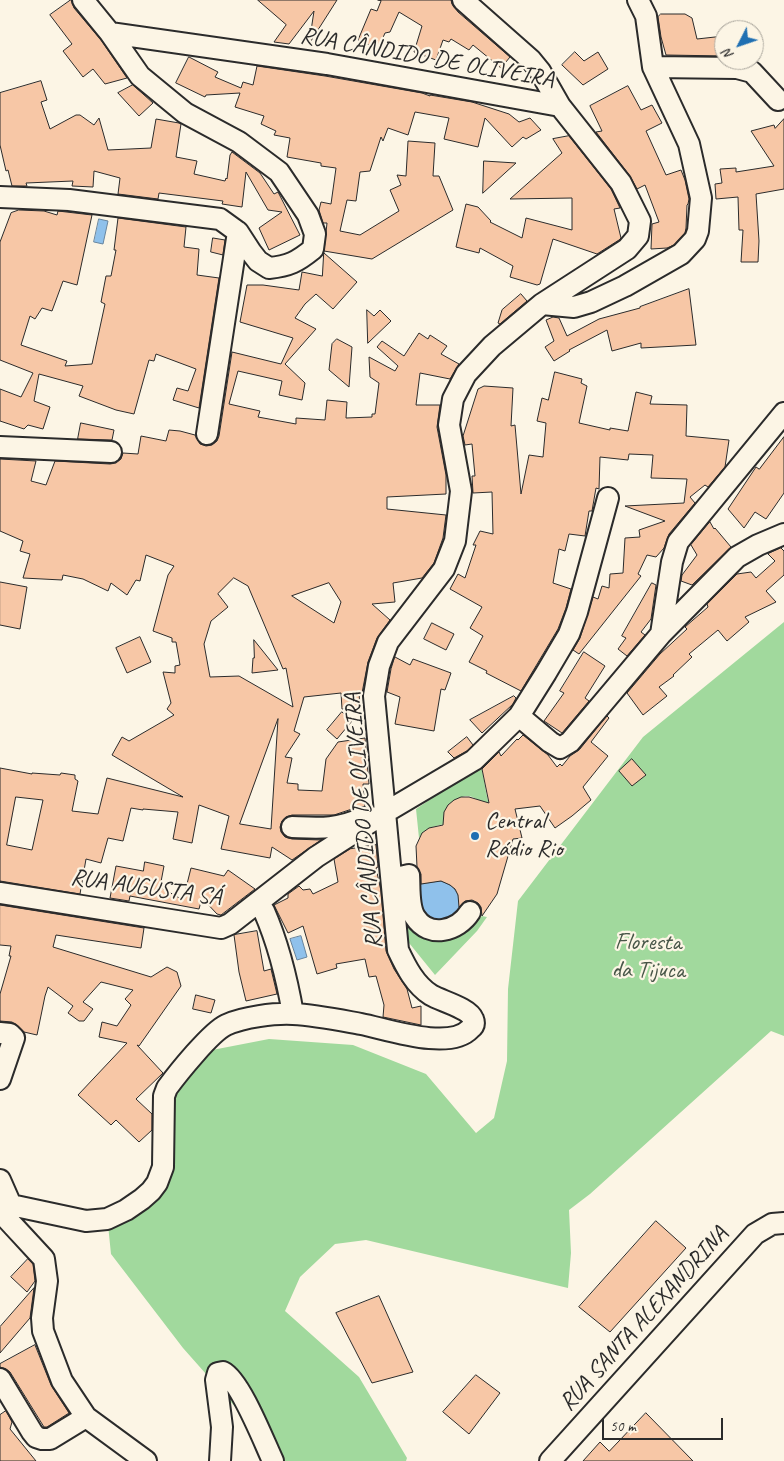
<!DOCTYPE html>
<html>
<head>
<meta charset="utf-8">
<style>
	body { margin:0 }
	#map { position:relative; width:784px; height:1461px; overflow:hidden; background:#fcf5e5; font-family:Caveat,sans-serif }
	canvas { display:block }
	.north { position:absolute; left:714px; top:20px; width:50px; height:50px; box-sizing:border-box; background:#fcf5e5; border:1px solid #a8a49b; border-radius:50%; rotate:229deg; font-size:14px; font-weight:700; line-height:20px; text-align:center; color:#2b2b2b }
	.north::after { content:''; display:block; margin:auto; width:18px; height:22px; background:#1f6fb2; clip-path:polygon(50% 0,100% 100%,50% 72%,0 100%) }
	.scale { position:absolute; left:602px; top:1418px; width:121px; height:22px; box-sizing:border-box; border:2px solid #2b2b2b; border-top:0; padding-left:6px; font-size:15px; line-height:18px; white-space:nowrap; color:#2b2b2b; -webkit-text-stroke:4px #fcf5e5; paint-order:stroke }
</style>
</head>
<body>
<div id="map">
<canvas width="784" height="1461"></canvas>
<div class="north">N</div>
<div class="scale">50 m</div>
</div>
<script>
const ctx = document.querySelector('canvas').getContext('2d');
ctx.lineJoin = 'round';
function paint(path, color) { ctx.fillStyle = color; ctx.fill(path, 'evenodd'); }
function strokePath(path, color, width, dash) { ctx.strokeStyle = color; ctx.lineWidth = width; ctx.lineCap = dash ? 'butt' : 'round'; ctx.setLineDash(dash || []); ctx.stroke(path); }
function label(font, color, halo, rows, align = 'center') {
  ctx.font = font + ' Caveat,sans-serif'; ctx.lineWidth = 4.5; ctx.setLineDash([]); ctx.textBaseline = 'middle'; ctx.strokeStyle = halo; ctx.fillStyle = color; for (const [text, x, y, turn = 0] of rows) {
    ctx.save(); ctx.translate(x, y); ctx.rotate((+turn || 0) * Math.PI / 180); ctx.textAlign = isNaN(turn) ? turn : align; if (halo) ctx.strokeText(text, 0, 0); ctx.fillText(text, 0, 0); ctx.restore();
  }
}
paint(new Path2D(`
	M784,622v414l-13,-5 -181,163 -21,16 2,43 -3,35 -202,-48 -31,4 -35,33 -15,34 74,66 48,81 -1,3h-123l-100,-113 -72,-94 -4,-39 50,-30 8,-88 42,-46 62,-12 84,6 73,29 50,59 18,-15 13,-57 1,-72 10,-88 125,-164z
	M481,765c4,17 5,34 12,52 -7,-10 -20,-27 -33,-19 -6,4 -11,10 -16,14v12c-11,3 -19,4 -25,14l-3,-29z
	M482,916l5,1 -10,14 -42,44 -30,-37 -5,-17 10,-1 62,4z`), '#a1d99d');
const water = new Path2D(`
	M99,219l9,2 -5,23 -9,-2z
	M439,881c19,2 29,26 12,38 -5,3 -11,3 -16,4l-14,-9 -3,-29z
	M301,936l6,21 -10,3 -7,-21z`);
paint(water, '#8fc1eb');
strokePath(water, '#67859e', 1);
const building = new Path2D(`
	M71,0l3,8 27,32 26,38 -22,6 -12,-15 -10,8 -20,-26 9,-7 -22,-29z
	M258,0h79l-28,44 5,-33 -25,33 -15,-2 12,-17z
	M378,0h73l1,4 6,8 52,45 -9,11 -28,-23 -4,5 -18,-11 -2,3 -6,-2 -7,20 -22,-8 8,-26 -23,-14 -9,20 -5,1 -7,16 -20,-9 13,-31 6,2 4,-10z
	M661,14h24l7,4 5,21 27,-3v20l-58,-1 -5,-18 -3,-20z
	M575,52l9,9 14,-9 10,17 -25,16 -21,-20z
	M189,57l29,15 -3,5 26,11 2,-6 10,3 4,-19 68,10 97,17 8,3v-1l42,7 37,12 10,8 11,-4 11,12 -15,9 -3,-2 -11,10 -27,-29 -7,29 -34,-8 5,-21 -34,-6 -7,23 -20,-7 -5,13 -2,-4 -11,34 -10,1 -4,29 -9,-1 -7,31 20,4 39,-24 -9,-21 11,-5 -4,-10 9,1 2,-35 27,2 -2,33h6l14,34 -81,49 -48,-8 3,-28h-4l-4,-13 2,-8 10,2 5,-36 -15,-2v-3l-34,-6 3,-19 -16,-3 2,-4 -15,-7 3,-8 -29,-9 5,-14 -34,2 -1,2 -29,-14z
	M41,81l6,19 -6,2 9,27 26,-14h4l14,10 5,-7 9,32 43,-2 5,-29 23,4 2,1 -5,33 21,4 -3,13 31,7 1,-3 1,1 3,-24 2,-3 28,21 14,21 4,-2 22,43 -31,15 -10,-22 23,-16 -14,-2 -22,-38 -4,35 -20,-3 1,-3 -64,-8 -1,6 -40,-5 2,-16 -26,-7 -1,16 -21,-1 1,-5 -47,2 1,3h-15l-4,-16 -2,1 -6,-26v-52z
	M133,85l20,18 -14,13 -21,-23z
	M628,86l13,24 11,-5 10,18 -16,8 20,44 15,-5 4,10 4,19 -1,5 -1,1 -1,23 -1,5 -11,12 -7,3 -16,1 1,-25 7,-2 -14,-37 -8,4 -7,-13 -34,-44 6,-1 -12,-25z
	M784,119v70l-28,5 3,47 -1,21h-17l2,-32h-4l-1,-33 -22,2 -1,-15 7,-1 -2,-14 16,-1v4l38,-6 -23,-35 23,-6 1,3z
	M569,136l42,53 9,19 -6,1 7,29 -2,2 -22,14 -44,-15 -13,45 -3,1 -27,-8 3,-11 -33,-18 -1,5 -23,-6 10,-43 12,3 13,14 -1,1 32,16 4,-20 46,12v-32l-62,1 52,-46 -9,-14z
	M484,161l32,2 -33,30z
	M19,210l25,1 13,4 1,-4 34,4 -15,70 -14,-4 -11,30 -10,-3 -7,11 -5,-3 -9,29 46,16 -2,5 27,-2 13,-60 -4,-2 5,-26h5l5,-26h-2l4,-32 68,9 -2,20 15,2 -2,26 22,3 -20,130 -26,-8 4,-12 11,3 8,-22 -40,-15 -2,7 -5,-1 -15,54 -18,-4 -37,-14 4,-10 -44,-12 -5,27 16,6 -7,22 -15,-4 -4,4 -24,-8v-32l21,8 12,-24 -33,-13v-118l11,-29z
	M213,238l12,2 -2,15 -12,-3z
	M324,253l33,29 -24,27 -17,-15 -11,10 -10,14 21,11 -31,35 20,19 -3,17 -23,-5 3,-14 -44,-10 -9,33 31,7 -2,6 38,7v-6l29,2 2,-20 20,2 -1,16 26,-1v-3h3l4,-31 -9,-6 -1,-20 26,14 3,-5 -21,-19 5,-6 22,15 15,-23 9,6 2,-4 17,11 -6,8 18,10 -9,15 -30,-6 -4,32h24l-3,22 9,48v19l-59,3v12l59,6 -3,23 -9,25 -12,15 -29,5 2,19 -23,2 18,16 -13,18 -9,24 -6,31h-3l1,15 -18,1 -1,-16 -37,4 -10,34 6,3 -15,23 7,1 -5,25 11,1v6l24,1 4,-32 12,-17 27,-4 4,46h-6l2,23h-7l-24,8h-42l-6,2 -4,4 -2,6 1,5 4,5 7,2 29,1 -29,20 -20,-13 -2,11 -49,-9 8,-33 -30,-11 -7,38 -19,-4 5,-27 -35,-3v1l-12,-2 -8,33 -15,-3 -7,25 -15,-4 -6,35 -80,-13v-113l32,6v-1l28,2 1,-2 14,2v4l3,2 -6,30 26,3 9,-36 76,19 -71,-42 10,-18 7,4 45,-26 -7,-6 4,-6 -8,-31 12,1v-7l5,-1 -4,-23h-4v-4l-19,-7 15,-56 6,-9 -28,-11 -6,26 -4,-1 -9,15 -16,-12 -3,8 -25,-12 -20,-4 -1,5 -39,-2 7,-24 -10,-3 3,-10 -23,-10v-72l36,2 -5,20 15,4 9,-24 55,3 6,-1 5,-4 2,-6 15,1 3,-18 25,5 3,-11 11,1 15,4 5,9 6,2 6,-1 5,-4 2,-5 13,-84 49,12 12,-26 -53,-16 7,-37h16l36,5 3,-18 20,4zM234,578l14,8 35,83 3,-1 7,39 -54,-31 -29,1 -6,-33 7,-23 17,-14 -10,-13zM329,583l12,19 -7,21 -42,-27zM278,719l-7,110 -31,-5zM16,797l27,3 -11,50 -25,-5z
	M689,289l7,56 -55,3v-5l-29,8 -5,-21 -38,20 1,1 -16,10 -9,-14 9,-6 -8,-21 7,-3 6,1 8,18 32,-17 41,-11v-1z
	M521,294l6,7 -27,23 -2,-1 4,-13z
	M367,310l7,6 6,-6 11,11 -23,22z
	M337,339l15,8 -3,40 -20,-17 3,-26z
	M555,372l27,7 -1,4 6,3 -8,37 31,7v-2l18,3 8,-39 16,4 -2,8 37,1 -1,31 43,4 -4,27 -17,20 -3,-2 -15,12 5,6 -26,31 -5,14 -8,9 -9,-2 -9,19 3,2 -62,78 -6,-4 7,-12 13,-41 5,2 4,-13 7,2 1,-14 13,-1 2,-35 15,-1 -1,-7 26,-9 -40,-15 59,-3 3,-24 -36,-1 2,-23 -24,-1 -1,6 -28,-3 -1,32 -3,-1 -4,23h-3l-4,25 -16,-2 -4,17 -6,-2 -6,34 18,6 -5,19 -8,21 -37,62 -35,-18 1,-2 -18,-9 14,-26 -13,-8 12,-21 -32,-18 8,-15 7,4 11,-33h-3l7,-14 13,3 -1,-42 -19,1 -1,-17h3l-3,-32 -7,1 -2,-9 15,-47 6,-3 29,2 -2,38 4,-1 6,69 8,-39 14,2 3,-34 -9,-2 5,-23 6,2z
	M81,423l33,7 -2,10 -34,-1z
	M784,437v56l-18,26 -11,-7 -11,16 -16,-19 28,-42 3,2z
	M710,522l4,7 1,-1 16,19 -39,38 -11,-4 1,-6 15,-20 -6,-10z
	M781,548l3,3v24l-18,16 10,11 -31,15 4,5 -22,19 -9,-11 -29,24 3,3 -19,18 1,1 -15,11 8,9 -24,19 -16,-22 33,-39 27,-25 -2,-2 23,-20 -1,-3 30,-30 14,-2 5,6 19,-17 -7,-7z
	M0,582l27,5 -7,42 -20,-4z
	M652,583l4,2 -5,34 -10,13 4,3 -18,21 -9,-7 8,-11 -4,-2z
	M432,623l22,11 -8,16 -22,-11z
	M140,637l11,25 -24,11 -11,-25z
	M254,640l24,30 -26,3 1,-15h1z
	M584,652l21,14 -20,32 4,3 -27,32 -18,-12 20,-28 -4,-2z
	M395,657l15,8 3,-6 38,14 -6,17 -4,-1 -7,42 -39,-7 5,-27 -13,-5 4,-23z
	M514,696l2,2 -3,6 -31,29 -12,-13z
	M342,712l10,9 -15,18 -10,-9z
	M607,716l2,2 -18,24 17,14 -25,31 8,13 -19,16 -17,12 -15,-22 -25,3 7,29 -9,1 -16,55 -15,22 -1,-9 -3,-4 -6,-3 -7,1 -6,6 -1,-12 -3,-6 -5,-4 -9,-4 -20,3v-10l-4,-7 -1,-21 6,-13 7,-5 14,-3 1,-13 4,-7 6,-5 7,-3h8l20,6 -7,-34 17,-17 2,4 16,-17 1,1 5,-5 25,20 9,12 3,-3 2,2 8,-10 9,-6z
	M467,737l6,8 -6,6 -13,7 -6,-6z
	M632,759l14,16 -14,11 -13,-15z
	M376,845l2,22 -2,1 5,23 5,60 8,18 13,20 5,19 9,-2v19l-38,-8 1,-12 -8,-29 -7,1 -4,-18 -29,5 1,4 -20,6 -14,-48 -15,7 -14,-28 14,-7v-4l11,-8 4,4 7,-1 3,5 25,-12 -4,-23 16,-10z
	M145,862l19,4 -4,21 23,13 8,-32 33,8 4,-6 27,19 -34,26 -4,-1 -15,-16 -3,11 -69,-13 -1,5 -19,-3 6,-32 27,5z
	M0,905l144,23 -3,20 -85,-13 -3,12 98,30 16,-10 10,5 4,14 -42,60 -2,-1 26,28 -27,26 16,15v16l-13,12 -23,-22 -5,5 -33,-30 49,-52 -28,-6 3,-15 15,4 14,-21 -6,-6 8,-9 -32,-8 -18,20 10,7 -9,12h-5l-11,-8 5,-7 -25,-19 -3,9 -8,39 -13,-3 -6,-6 -6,-4 -12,-1v-27l11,-38h-2l2,-10 -11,-1z
	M257,931l7,40 7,-2 6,25 -31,7 -7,-29 -5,-37z
	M196,995l19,5 -4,13 -18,-4z
	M656,1221l30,27 -76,84 -31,-25z
	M28,1259l5,5 2,17 -8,11 -16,-15z
	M34,1288l-4,30 -30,35v-26z
	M379,1296l34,76 -41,11 -36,-70z
	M35,1345l16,40 18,28 -22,14h-3l-34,-55 -4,-3 -6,-2v-3z
	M476,1375l24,18 -31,41 -26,-22z
	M6,1411l6,11 -2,7 26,32h-36v-46z
	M646,1413l47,48h-110l17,-19 9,9z`);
paint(building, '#f7c7a6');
strokePath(building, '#2b2b2b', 1);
const minor = new Path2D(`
	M463,0l68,60 9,11 20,35
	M110,33l217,31 233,42 61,77 19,38 -2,15 -11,13 -85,55 -50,42 -26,28 -13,25 -4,26 12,66 -6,50 -11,28 -56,73 -9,24 -5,30 24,254c8,17 17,35 33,45 10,6 38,13 42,24 2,5 1,7 -3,10 -21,22 -83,0 -109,-5 -22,-4 -46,-9 -68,-10 -18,-1 -50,3 -67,11 -15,7 -48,48 -59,63l-3,8 -1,71 -6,16 -6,8 -9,8 -16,11 -19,9 -21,2 -75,-16 -5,6 1,8 37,40 3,22 -5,37 1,13 19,50 24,36 60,44
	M653,67l84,1 15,4 26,28
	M0,197l69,3 151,19 18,13 13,20 7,9 11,7c20,-2 28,-6 44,-19l2,-15 -7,-19 -29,-43 -40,-30 -54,-29 -45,-37 -30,-43 -27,-33
	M542,304l32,3 17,-5 34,-16 56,-32 14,-15 3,-8 3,-33 -12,-54 -36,-77 -7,-51 -8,-16
	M207,434l31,-202
	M0,447l111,5
	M661,634l76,-77 21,-12 26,-11
	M519,716l31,26 10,6 10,-6 91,-108 11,-72 6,-20 106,-129
	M292,827c26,1 45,3 70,-9
	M392,879l17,-4c1,13 -1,31 6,42 14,22 43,14 55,-5
	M0,893l221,35 9,-4 86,-67 70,-45 88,-52 45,-44 27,-43 23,-39 8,-22 31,-114
	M264,911c14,32 23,68 29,103
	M0,1033l10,1 4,4 -14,41
	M0,1180l11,25
	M0,1379l32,53 4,5 6,2h8l36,-22
	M220,1461l2,-34 -6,-47 2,-7 5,-1c17,8 41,70 50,89
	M550,1461l205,-227 17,-10 12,-1`);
strokePath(minor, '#2b2b2b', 24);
strokePath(minor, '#fcf5e5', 20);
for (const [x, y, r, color] of [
	[475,836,5,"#1f6fb2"]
]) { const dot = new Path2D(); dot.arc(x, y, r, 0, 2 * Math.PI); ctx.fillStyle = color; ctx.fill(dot); strokePath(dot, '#fcf5e5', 2); }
label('24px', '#2b2b2b', '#fcf5e5', [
	["RUA CÂNDIDO DE OLIVEIRA",427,58,10],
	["RUA CÂNDIDO DE OLIVEIRA",364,821,-95],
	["RUA AUGUSTA SÁ",146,888,8],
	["RUA SANTA ALEXANDRINA",644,1319,-48]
]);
label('24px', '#2b2b2b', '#fcf5e5', [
	["Central",485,822],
	["Rádio Rio",485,850]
], 'left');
label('24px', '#485648', '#fcf5e5', [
	["Floresta",648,943],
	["da Tijuca",648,971]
]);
</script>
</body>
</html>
